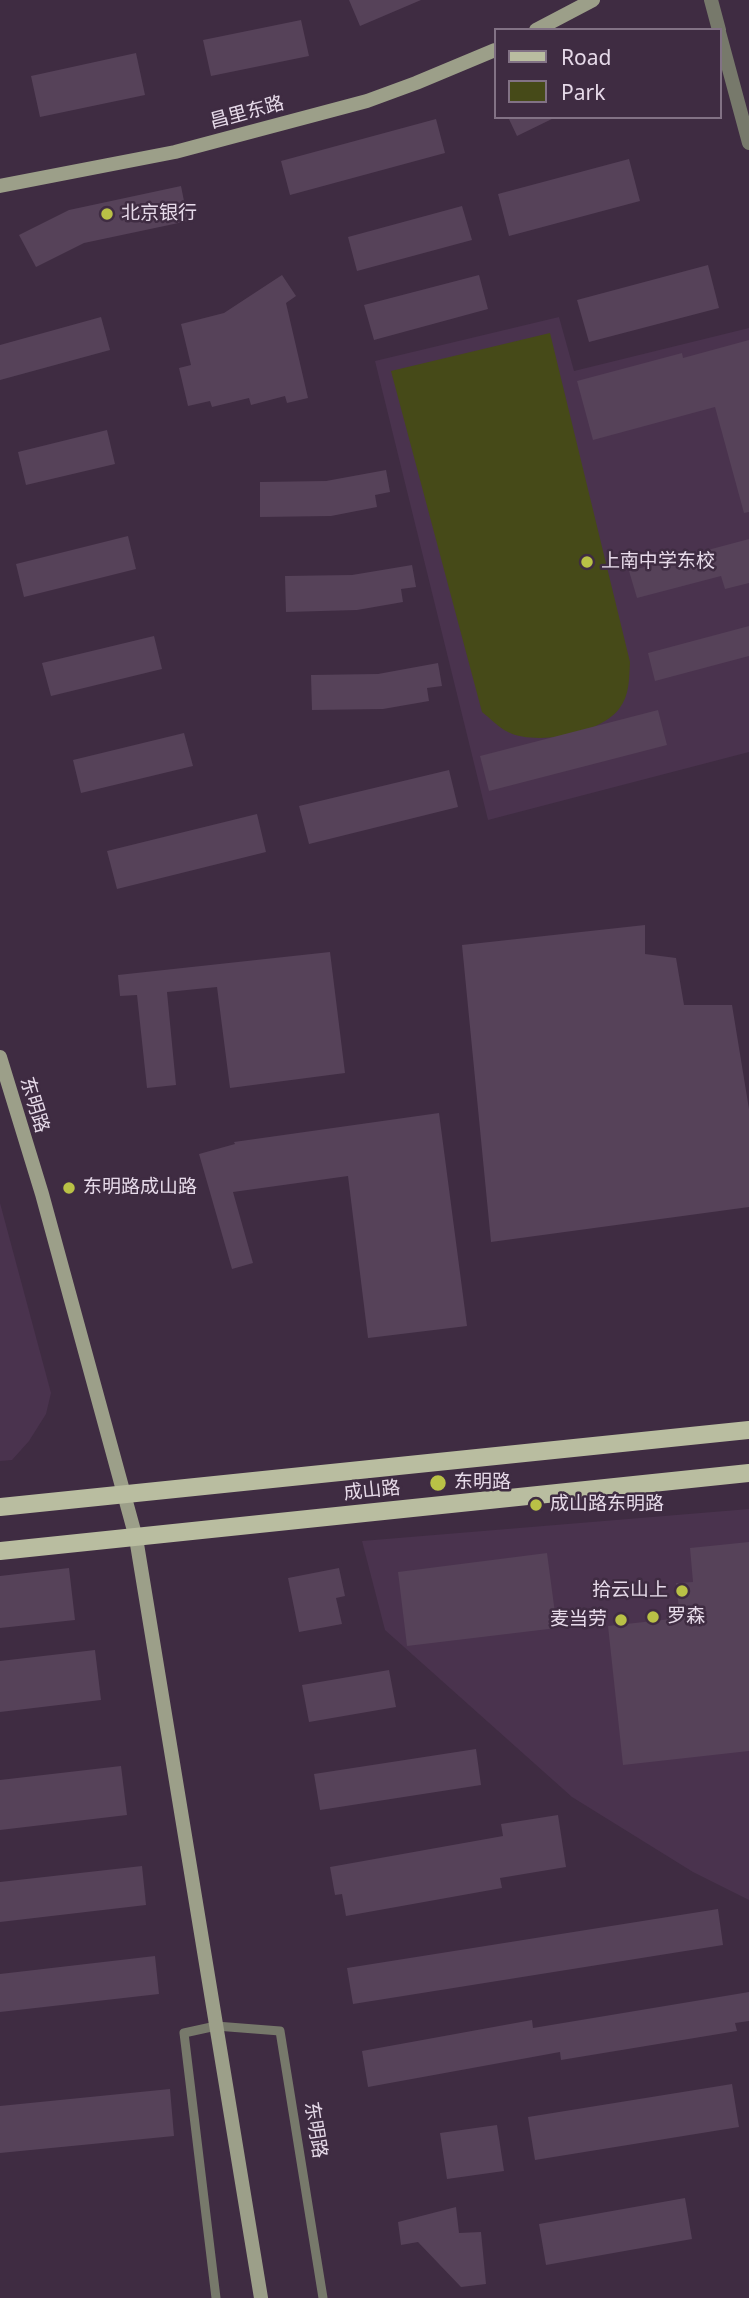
<!DOCTYPE html>
<html>
<head>
<meta charset="utf-8">
<style>
	body { margin:0 }
	#map { position:relative; width:749px; height:2298px; overflow:hidden; background:#3f2c42; font-family:"Noto Sans",sans-serif }
	canvas { display:block }
	.legend { position:absolute; left:494px; top:28px; width:228px; height:91px; box-sizing:border-box; background:#3f2c42; border:2px solid #827285; margin:0; padding:9px 12px; list-style:none; font-size:21px; color:#e6dae9 }
	.legend li { display:flex; align-items:center; gap:14px; height:35px }
	.legend b { width:35px; border:2px solid #827285 }
</style>
</head>
<body>
<div id="map">
<canvas width="749" height="2298"></canvas>
<ul class="legend">
<li><b style="height:9px;background:#b9bda0"></b>Road</li>
<li><b style="height:19px;background:#464a18"></b>Park</li>
</ul>
</div>
<script>
const ctx = document.querySelector('canvas').getContext('2d');
ctx.lineJoin = 'round';
function paint(path, color) { ctx.fillStyle = color; ctx.fill(path, 'evenodd'); }
function strokePath(path, color, width, dash) { ctx.strokeStyle = color; ctx.lineWidth = width; ctx.lineCap = dash ? 'butt' : 'round'; ctx.setLineDash(dash || []); ctx.stroke(path); }
function label(font, color, halo, rows, align = 'center') {
  ctx.font = font + ' "Noto Sans","Noto Sans SC",sans-serif'; ctx.lineWidth = 5; ctx.setLineDash([]); ctx.textBaseline = 'middle'; ctx.strokeStyle = halo; ctx.fillStyle = color; for (const [text, x, y, turn = 0] of rows) {
    ctx.save(); ctx.translate(x, y); ctx.rotate((+turn || 0) * Math.PI / 180); ctx.textAlign = isNaN(turn) ? turn : align; if (halo) ctx.strokeText(text, 0, 0); ctx.fillText(text, 0, 0); ctx.restore();
  }
}
paint(new Path2D(`
	M559,317l15,54 175,-43v424l-261,68 -113,-459z
	M0,1203l51,190 -5,21 -17,27 -17,19 -12,1z
	M749,1509v391l-56,-28 -121,-75 -187,-167 -23,-89z`), '#4a334e');
paint(new Path2D(`
	M550,333l80,329c-1,16 0,33 -11,47 -19,25 -83,37 -111,23 -9,-4 -18,-14 -26,-20l-91,-341z`), '#464a18');
paint(new Path2D(`
	M349,0h72l-61,26z
	M301,20l8,36 -98,20 -8,-36z
	M136,53l9,42 -105,22 -9,-41z
	M508,117h48l-39,19z
	M436,119l9,34 -155,42 -9,-34z
	M629,159l11,42 -131,35 -11,-42z
	M181,186l7,35 -104,22 -48,24 -17,-32 50,-25z
	M462,206l10,34 -115,31 -9,-34z
	M708,265l11,43 -130,34 -12,-42z
	M282,275l14,21 -10,7 22,95 -21,5 -2,-7 -34,9 -2,-7 -37,9 -2,-6 -22,5 -9,-38 12,-3 -10,-41 43,-11z
	M479,275l9,34 -114,31 -10,-35z
	M101,317l9,33 -110,30v-35z
	M749,340v172l-5,1 -29,-106 -122,33 -16,-59 105,-28 1,5z
	M107,430l8,34 -89,21 -8,-33z
	M386,470l4,22 -15,3 2,12 -46,9 -71,1v-35l66,-1z
	M128,536l8,33 -112,28 -8,-33z
	M749,539v44l-24,6 -4,-13 -84,22 -8,-27z
	M412,565l4,22 -15,2 2,13 -46,8 -71,2 -1,-36 67,-1z
	M749,626v30l-94,25 -7,-28z
	M154,636l8,33 -111,27 -9,-33z
	M438,663l4,23 -15,2 2,13 -46,8 -71,1 -1,-35 67,-1z
	M658,710l9,35 -178,46 -9,-35z
	M184,733l9,33 -112,27 -8,-33z
	M449,770l9,37 -149,37 -10,-38z
	M257,814l9,38 -149,37 -10,-38z
	M645,925v29l31,4 8,47h48l17,104v98l-258,35 -29,-297z
	M330,952l15,121 -115,15 -13,-101 -50,5 9,93 -29,3 -10,-93 -17,1 -2,-21z
	M439,1113l28,213 -99,12 -20,-162 -115,16 20,71 -21,6 -33,-115 36,-10 -1,-2z
	M749,1542v209l-126,14 -15,-139 72,-8 -4,-35 17,-1 -3,-34z
	M547,1553l10,75 -150,18 -9,-74z
	M69,1568l6,52 -75,8v-52z
	M339,1568l6,28 -9,2 6,26 -43,8 -11,-54z
	M95,1650l6,50 -101,12v-51z
	M389,1670l7,37 -87,15 -7,-37z
	M476,1749l5,36 -161,25 -6,-36z
	M121,1766l6,49 -127,15v-50z
	M558,1815l8,52 -66,11 2,10 -156,28 -4,-22 -7,1 -5,-28 173,-31 -2,-12z
	M142,1866l4,39 -146,17v-40z
	M718,1909l5,36 -370,59 -6,-36z
	M155,1956l4,38 -159,18v-38z
	M749,1992v29l-14,2 2,8 -176,29 -1,-8 -192,35 -6,-36 170,-31 1,8z
	M732,2084l7,43 -204,33 -7,-43z
	M170,2089l4,47 -174,17v-47z
	M497,2125l7,46 -57,8 -7,-46z
	M685,2198l7,41 -146,26 -7,-41z
	M456,2207l3,26 22,-1 5,52 -25,3 -43,-45 -17,3 -3,-23z`), '#564259');
strokePath(new Path2D(`
	M216,2298l-32,-265 32,-7 64,5 43,267`), '#77796b', 9);
strokePath(new Path2D(`
	M711,0l8,30
	M719,32l30,111`), '#77796b', 14);
strokePath(new Path2D(`
	M536,30l57,-30
	M0,186l175,-34 192,-51 49,-18 79,-33
	M0,1057l42,137 94,344 125,760`), '#9c9f89', 14);
strokePath(new Path2D(`
	M0,1507l749,-77
	M0,1551l749,-78`), '#b9bda0', 18);
for (const [x, y, r, color] of [
	[107,214,7,"#b9c146"],
	[587,562,7,"#b9c146"],
	[69,1188,7,"#b9c146"],
	[438,1483,9,"#b9c146"],
	[536,1505,7,"#b9c146"],
	[682,1591,7,"#b9c146"],
	[653,1617,7,"#b9c146"],
	[621,1620,7,"#b9c146"]
]) { const dot = new Path2D(); dot.arc(x, y, r, 0, 2 * Math.PI); ctx.fillStyle = color; ctx.fill(dot); strokePath(dot, '#3f2c42', 2.5); }
label('19px', '#e6dae9', '#3f2c42', [
	["昌里东路",247,113,-15],
	["东明路",34,1105,73],
	["成山路",372,1491,-6],
	["东明路",315,2130,81]
]);
label('19px', '#e6dae9', '#3f2c42', [
	["北京银行",121,214],
	["上南中学东校",601,562],
	["东明路成山路",83,1188],
	["东明路",454,1483],
	["成山路东明路",550,1505],
	["拾云山上",668,1591,"right"],
	["罗森",667,1617],
	["麦当劳",607,1620,"right"]
], 'left');
</script>
</body>
</html>
